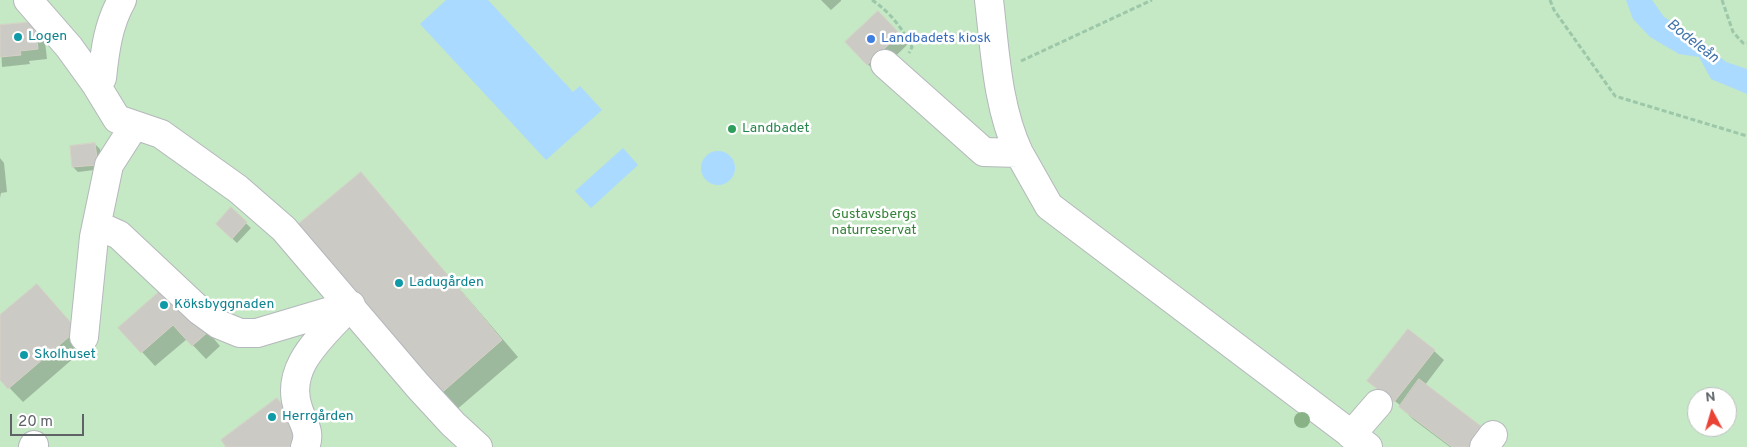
<!DOCTYPE html>
<html>
<head>
<meta charset="utf-8">
<style>
	body { margin:0 }
	#map { position:relative; width:1747px; height:447px; overflow:hidden; background:#f1efe8; font-family:Overpass,sans-serif }
	canvas { display:block }
	.north { position:absolute; left:1687px; top:387px; width:50px; height:50px; box-sizing:border-box; background:#fff; border:1px solid #bfc1c3; border-radius:50%; rotate:354deg; font-size:14px; font-weight:700; line-height:20px; text-align:center; color:#5f6368 }
	.north::after { content:''; display:block; margin:auto; width:18px; height:22px; background:#ea4335; clip-path:polygon(50% 0,100% 100%,50% 72%,0 100%) }
	.scale { position:absolute; left:10px; top:414px; width:74px; height:22px; box-sizing:border-box; border:2px solid #5f6368; border-top:0; padding-left:6px; font-size:15px; line-height:18px; white-space:nowrap; color:#5f6368; -webkit-text-stroke:4px #fff; paint-order:stroke }
</style>
</head>
<body>
<div id="map">
<canvas width="1747" height="447"></canvas>
<div class="north">N</div>
<div class="scale">20 m</div>
</div>
<script>
const ctx = document.querySelector('canvas').getContext('2d');
ctx.lineJoin = 'round';
function paint(path, color) { ctx.fillStyle = color; ctx.fill(path, 'evenodd'); }
function strokePath(path, color, width, dash) { ctx.strokeStyle = color; ctx.lineWidth = width; ctx.lineCap = dash ? 'butt' : 'round'; ctx.setLineDash(dash || []); ctx.stroke(path); }
function label(font, color, halo, rows, align = 'center') {
  ctx.font = font + ' Overpass,sans-serif'; ctx.lineWidth = 5; ctx.setLineDash([]); ctx.textBaseline = 'middle'; ctx.strokeStyle = halo; ctx.fillStyle = color; for (const [text, x, y, turn = 0] of rows) {
    ctx.save(); ctx.translate(x, y); ctx.rotate((+turn || 0) * Math.PI / 180); ctx.textAlign = isNaN(turn) ? turn : align; if (halo) ctx.strokeText(text, 0, 0); ctx.fillText(text, 0, 0); ctx.restore();
  }
}
paint(new Path2D(`
	M0,0h1747v447h-1747zM1697,397h30v30h-30z`), '#c5e8c5');
paint(new Path2D(`
	M446,0h42l85,92 7,-6 22,24 -56,50 -126,-136z
	M1626,0h26l12,17 19,11 43,34 21,7v25l-36,-15 -12,-22 -20,-3 -29,-17 -17,-18z
	M623,148l15,17 -47,43 -16,-17z
	M701 168a17 17 0 1 1 34 0a17 17 0 1 1-34 0Z`), '#aadaff');
paint(new Path2D(`
	M821,0h20v1l-10,9z
	M888,22l20,22 -31,30 -30,-32z
	M35,23l9,10 3,26 -18,2 1,3 -28,3 -2,-41z
	M95,144l5,5 2,20 -24,3 -5,-5z
	M0,158l4,5 3,29 -6,1 -1,5z
	M361,174l157,183 -63,54 -16,-16z
	M231,209l20,19 -14,15 -15,-14z
	M37,285l53,59 -67,58 -23,-24v-61z
	M181,300l39,46 -14,13 -19,-20 -32,27 -35,-38z
	M1434,351l10,9 -19,25 72,62h-47l-36,-27 -15,-14 1,-1 -31,-24z`), '#0003');
const building = new Path2D(`
	M878,11l22,23 -33,31 -22,-23z
	M35,22l3,27 -18,2 1,4 -21,2v-32z
	M95,143l3,22 -26,2 -2,-21z
	M361,172l141,168 -64,56 -143,-169z
	M231,207l16,15 -15,17 -16,-15z
	M37,284l40,46 -69,59 -8,-9v-65z
	M167,285l41,47 -16,14 -19,-21 -32,28 -23,-25z
	M1408,329l27,21 -41,52 -27,-21z
	M1419,379l67,51 -13,17h-21l-53,-40z
	M277,398l28,37 -16,12h-63l-5,-7z`);
paint(building, '#cccac5');
strokePath(building, '#d6d1c6', 1);
const minor = new Path2D(`
	M28,0l41,47 26,36
	M122,0c-14,25 -17,50 -20,78l-7,5 22,36 44,15 77,55 46,40 134,157 35,38 25,23
	M989,0c6,50 8,106 30,153
	M885,64l99,88 35,1 30,53 319,241
	M96,229l12,1 11,5 81,76 18,13 22,9h17l94,-28
	M84,337l10,-100 15,-72 25,-39
	M1351,435l27,-31
	M33,447l1,-2
	M305,447c6,-14 -1,-23 -6,-36 -17,-44 24,-75 51,-105
	M1484,447l9,-12`);
strokePath(minor, '#b5b8bc', 30);
strokePath(new Path2D(`
	M872,0c18,12 30,28 40,47l-3,6
	M1550,0l4,10 61,86 132,40
	M1722,0l11,32 10,11h4
	M1021,61l131,-61`), '#9cc7a9', 3, [5, 2.5]);
strokePath(minor, '#fff', 28);
ctx.fillStyle = '#89b387';
for (const [x, y] of [
	[1302,420]
]) { ctx.beginPath(); ctx.arc(x, y, 8, 0, 2 * Math.PI); ctx.fill(); }
for (const [x, y, r, color] of [
	[18,37,5,"#0f9aa8"],
	[871,39,5,"#3f7fe0"],
	[732,129,5,"#2e9e5b"],
	[399,283,5,"#0f9aa8"],
	[164,305,5,"#0f9aa8"],
	[24,355,5,"#0f9aa8"],
	[272,417,5,"#0f9aa8"]
]) { const dot = new Path2D(); dot.arc(x, y, r, 0, 2 * Math.PI); ctx.fillStyle = color; ctx.fill(dot); strokePath(dot, '#fff', 2); }
label('14px', '#0d838f', '#fff', [
	["Logen",28,37],
	["Ladugården",409,283],
	["Köksbyggnaden",174,305],
	["Skolhuset",34,355],
	["Herrgården",282,417]
], 'left');
label('14px', '#366cbe', '#fff', [
	["Landbadets kiosk",881,39]
], 'left');
label('14px', '#27864d', '#fff', [
	["Landbadet",742,129]
], 'left');
label('14px', '#348238', '#fff', [
	["Gustavsbergs",874,215],
	["naturreservat",874,231]
]);
label('italic 15px', '#4174aa', '#fff', [
	["Bodeleån",1692,42,38]
]);
</script>
</body>
</html>
